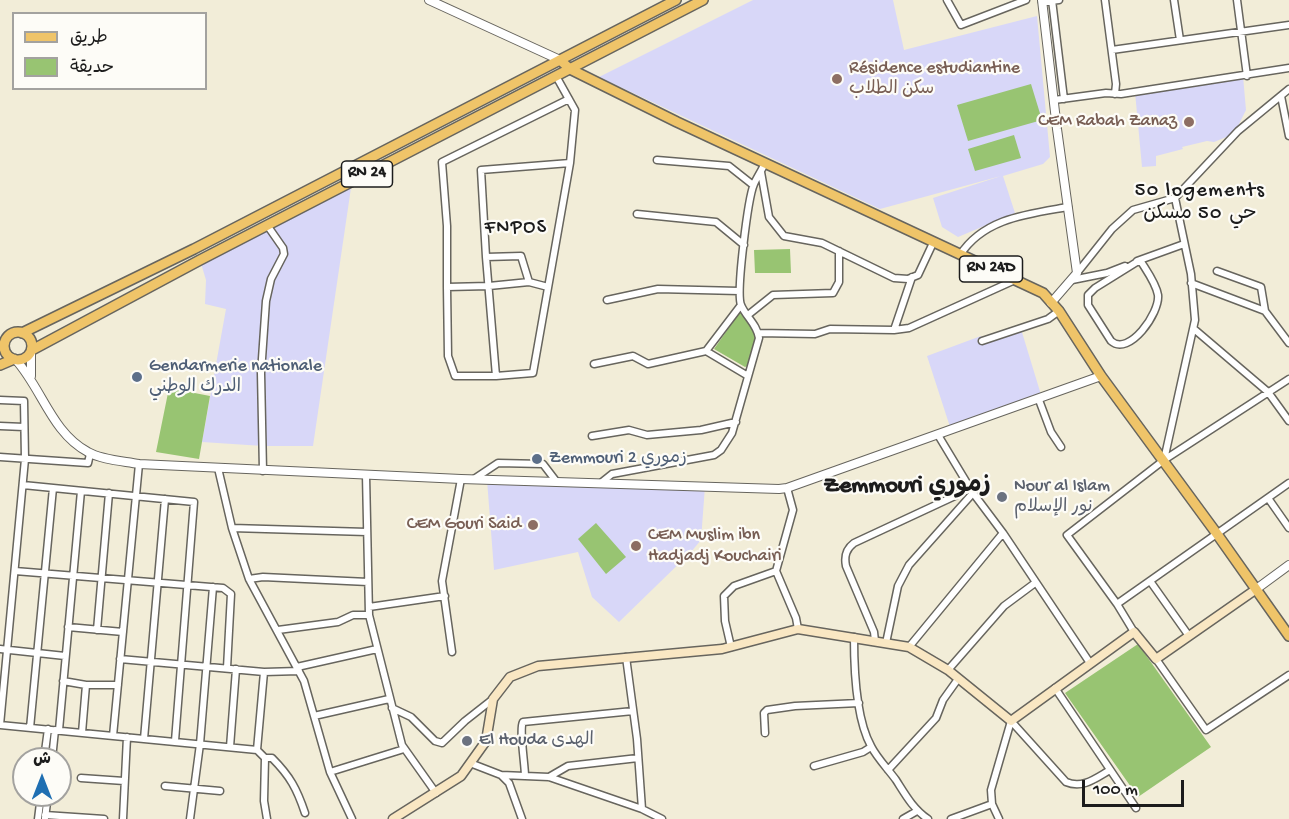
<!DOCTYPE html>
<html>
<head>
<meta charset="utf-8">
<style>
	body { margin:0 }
	#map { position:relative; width:1289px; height:819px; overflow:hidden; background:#f2edd8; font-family:"Gochi Hand","Playpen Sans Arabic",sans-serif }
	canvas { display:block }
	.legend { position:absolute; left:12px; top:12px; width:195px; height:78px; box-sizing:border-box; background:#fdfcf7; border:2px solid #a3a29f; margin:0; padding:8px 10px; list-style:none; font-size:18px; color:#1c1c1c }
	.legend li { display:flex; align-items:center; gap:12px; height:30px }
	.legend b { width:30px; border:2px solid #a3a29f }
	.north { position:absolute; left:12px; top:747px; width:60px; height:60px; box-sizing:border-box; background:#fdfcf7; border:2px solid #a3a29f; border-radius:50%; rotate:0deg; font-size:16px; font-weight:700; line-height:24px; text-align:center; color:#1c1c1c }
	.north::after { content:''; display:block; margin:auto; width:21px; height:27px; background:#1f6fb2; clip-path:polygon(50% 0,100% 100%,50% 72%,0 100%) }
	.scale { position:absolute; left:1082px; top:780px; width:102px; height:27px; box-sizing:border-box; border:3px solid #1c1c1c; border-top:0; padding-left:8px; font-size:18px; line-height:21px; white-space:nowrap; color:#1c1c1c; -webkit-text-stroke:4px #fdfcf7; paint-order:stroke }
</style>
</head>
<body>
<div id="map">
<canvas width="1289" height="819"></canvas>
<ul class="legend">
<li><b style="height:8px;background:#efc469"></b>طريق</li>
<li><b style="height:16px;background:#98c472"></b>حديقة</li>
</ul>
<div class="north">ش</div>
<div class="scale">100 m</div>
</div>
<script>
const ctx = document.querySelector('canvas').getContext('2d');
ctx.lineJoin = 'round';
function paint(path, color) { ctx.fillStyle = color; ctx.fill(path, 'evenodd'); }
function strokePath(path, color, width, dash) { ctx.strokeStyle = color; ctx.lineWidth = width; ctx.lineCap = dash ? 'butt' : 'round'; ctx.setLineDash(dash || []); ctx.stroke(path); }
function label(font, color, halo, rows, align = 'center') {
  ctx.font = font + ' "Gochi Hand","Playpen Sans Arabic",sans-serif'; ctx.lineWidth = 4.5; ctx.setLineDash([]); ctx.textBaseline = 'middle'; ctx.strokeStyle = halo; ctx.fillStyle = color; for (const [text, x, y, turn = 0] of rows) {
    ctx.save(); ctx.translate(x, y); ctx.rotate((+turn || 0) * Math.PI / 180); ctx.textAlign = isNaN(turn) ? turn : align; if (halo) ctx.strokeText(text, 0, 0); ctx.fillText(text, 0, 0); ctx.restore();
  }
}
paint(new Path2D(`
	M753,0h140l11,50 133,-34 13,141 -7,7 -40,12 12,37 -57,24 -16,-10 -9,-29 68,-22 -121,33 -281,-132z
	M1243,76l3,34 -12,24 -20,8 -7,-1 -25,6 1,2 -27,7v10l-14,1 -7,-75z
	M352,181l-39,265h-50l-61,-4 24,-133 -21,-5 1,-24 -6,-20z
	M1021,329l21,69 -91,32 -24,-74 54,-20 1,4z
	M487,480l218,6 -4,54 -10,12 -72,70 -27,-25 -14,-45 -84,18z`), '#d8d7f8');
paint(new Path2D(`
	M1031,84l11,36 -74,21 -11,-36z
	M1014,135l7,23 -46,13 -7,-22z
	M790,249l1,24h-36l-1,-23z
	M740,312l5,3 11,21 -8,30 -3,1 -31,-18z
	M169,388l41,8 -11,63 -43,-7z
	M596,523l30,34 -20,17 -28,-35z
	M1138,644l73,103 -73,50 -73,-104z`), '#98c472');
const minor = new Path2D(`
	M947,0l14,25 65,-25
	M1052,0l12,99
	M1105,0l11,84 -1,10
	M1174,0l6,40
	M1237,0l10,76
	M1042,2l17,-2
	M1112,50l177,-25
	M556,76l19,34 -5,53 -89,7 5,87 35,-1 8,26 -40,4 -42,1v-61l-5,-64 127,-63
	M1281,96l8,40
	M1054,100l52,-7 15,1 168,-26
	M657,160l72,6 24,19
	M761,172l8,45 15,19 38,7 72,35 14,1 10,-4 15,-32
	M637,214l79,8 28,23
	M960,255c24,-37 68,-41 108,-48
	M486,257l10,119 37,-3 37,-210
	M1140,260c6,10 16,23 18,35 2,18 -29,62 -47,46l-23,-36v-10l7,-7z
	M1137,261l47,-17
	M1217,271l44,16 4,24
	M1077,273l35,-44 21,-19 42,-12 63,-67 51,-42
	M1072,280l35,-7 18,-7
	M529,282l19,5
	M1191,283l74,28 24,32
	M447,287l1,69 7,20h41
	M607,300l51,-11 81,2
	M748,315l25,-20 60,-2 6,-11v-31
	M1194,329l74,63 21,29
	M894,330l15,-2 106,-48
	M758,333l57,1 15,-5 64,1 18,-53
	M982,341l66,-22 11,-8
	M706,351l42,25
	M594,364l39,-8 15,8 58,-13 35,-46
	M0,400l24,1 1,58 -25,266 257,25 7,-78 -144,-13
	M1039,400l12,32 10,15
	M0,426l24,1
	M938,435l35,58 30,40 87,130
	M592,436l37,-6 18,5 54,-5 35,-8
	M0,457l88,6 2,-9
	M1164,460l125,-81
	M218,468l14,60
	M263,471l-2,-98 5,-72 5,-22 13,-25 -1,-6 -16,-23
	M366,475l3,140 33,130 34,48
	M474,479l24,-16 45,1 13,17
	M602,482l10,-8 102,-19 7,-5 11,-17 27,-95c-2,-14 -13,-21 -18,-33 -5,-13 7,-107 13,-121 3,-7 8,-14 11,-21
	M23,485l171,17 -19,239
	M787,488l6,22 -17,61 20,47 2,11
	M1268,498l21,30
	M15,571l208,17 8,6 -4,74
	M249,579l14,-2 105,5
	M1150,581l39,55
	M1117,604l172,-121
	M369,607l76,-11
	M68,627l55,5
	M97,630l12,-137
	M278,630l60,-8 15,-7h16
	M1134,632l-17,-28 -50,-69 97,-75 31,-140 -4,-46 -16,-76
	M854,637c0,31 2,82 17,109 6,12 17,23 25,34 9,14 17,29 32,39
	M875,641l-1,-9 -28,-66c-2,-10 0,-17 8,-23l116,-54
	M886,643l12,-57 11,-21 64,-72
	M731,647l-6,-26 -1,-25 10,-10 42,-15
	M909,647l94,-114
	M0,649l65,7
	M452,652l-10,-71 19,-102
	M626,657l11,82 5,70
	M1156,659l50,71 83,-55
	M297,667l80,-18
	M948,670l56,-64 31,-23
	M264,672l35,-1
	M63,681l23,4h32
	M1055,688l81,120
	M392,708l19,9 24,24 7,2 23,-22 28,-22
	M314,716l75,-17
	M30,728l23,-240
	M59,730l22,-239
	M82,733l4,-48
	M765,733l-1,-20 3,-3 28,-4 64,-3
	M113,736l26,-272
	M144,739l21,-240
	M230,747l6,-78
	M257,750l8,8h7c18,18 25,31 33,55
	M265,758l-1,43 3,18
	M44,759l4,-30
	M52,759l3,-29
	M470,763l31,12 48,2 93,32 20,10
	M814,766l49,-14 8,-5
	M888,770l48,-52 7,-18 15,-21
	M330,772l74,-23
	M502,776l7,7 13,36
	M525,776c0,-11 -6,-47 -2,-54l110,-11
	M549,777l19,-11 70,-8
	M81,778l43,3
	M165,786l55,5
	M45,815l59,4
	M45,818l3,-23
	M38,819l3,-24
	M123,819l4,-82
	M190,819l10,-75 13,-157
	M352,819l-22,-47 -26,-91 -55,-102 -17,-51 135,4
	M903,819l14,-8
	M951,819l41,-15
	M999,819l-7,-15 -1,-14 20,-69 55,61c17,7 30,-4 44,-12`);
const tertiary = new Path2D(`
	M429,0l131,60
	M1042,0l15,129 20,144 -26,30
	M31,353v23
	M16,360c26,29 36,73 72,92 14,8 35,9 51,12l322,15 318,10 8,-1 314,-112
	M1255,590l34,-25`);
const secondary = new Path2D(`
	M393,819l68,-43 25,-35 7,-42 17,-22 28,-11 184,-17 76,-20 111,18 39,23 63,51 123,-89 22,27 99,-69`);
const primary = new Path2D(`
	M560,60l10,9 107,53 366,171 16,18 42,65 116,158 72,102`);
const trunk = new Path2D(`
	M4 346a14 14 0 1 1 28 0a14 14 0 1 1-28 0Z
	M22,333l172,-84 482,-249
	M32,350l168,-90 503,-260
	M0,365l14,-6`);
strokePath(minor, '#67655e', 9);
strokePath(tertiary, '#67655e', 10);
strokePath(secondary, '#67655e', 11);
strokePath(primary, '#67655e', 12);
strokePath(trunk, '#67655e', 12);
strokePath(minor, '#fff', 6);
strokePath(tertiary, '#fff', 8);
strokePath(secondary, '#f9e7c3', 8);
strokePath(primary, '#efc469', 9);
strokePath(trunk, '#efc469', 9);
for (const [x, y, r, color] of [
	[837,79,6,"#8d6e63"],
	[1189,122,6,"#8d6e63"],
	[137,377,6,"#5c6f8a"],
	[537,459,6,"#5c6f8a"],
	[1002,497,6,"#6b7280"],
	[533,525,6,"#8d6e63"],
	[636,546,6,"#8d6e63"],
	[467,741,6,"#6b7280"]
]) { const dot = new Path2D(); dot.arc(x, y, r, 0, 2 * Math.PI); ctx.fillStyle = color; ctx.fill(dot); strokePath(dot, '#fdfcf7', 2); }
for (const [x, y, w] of [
	[367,174,51],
	[991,269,63]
]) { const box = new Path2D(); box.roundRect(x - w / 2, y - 13, w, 26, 4.5); ctx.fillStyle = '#fdfcf7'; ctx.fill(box); strokePath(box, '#1c1c1c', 1.5); }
label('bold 16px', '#1c1c1c', null, [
	["RN 24",367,174],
	["RN 24D",991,269]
]);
label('18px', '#785e54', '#fdfcf7', [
	["Résidence estudiantine",849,69],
	["سكن الطلاب",849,90],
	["CEM Rabah Zanaz",1177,122,"right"],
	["CEM Gouri Said",521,525,"right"],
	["CEM Muslim ibn",648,536],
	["Hadjadj Kouchairi",648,557]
], 'left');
label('18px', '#4e5e75', '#fdfcf7', [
	["Gendarmerie nationale",149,367],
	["الدرك الوطني",149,388],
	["Zemmouri 2 زموري",549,459]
], 'left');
label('18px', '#5b616d', '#fdfcf7', [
	["Nour al Islam",1014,487],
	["نور الإسلام",1014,508],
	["El Houda الهدى",479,741]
], 'left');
ctx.letterSpacing = '1.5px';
label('20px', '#1c1c1c', '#fdfcf7', [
	["50 logements",1200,192],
	["حي 50 مسكن",1200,215],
	["FNPOS",516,229]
]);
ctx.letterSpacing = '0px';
label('bold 24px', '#1c1c1c', '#fdfcf7', [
	["Zemmouri زموري",907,487]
]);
</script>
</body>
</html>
